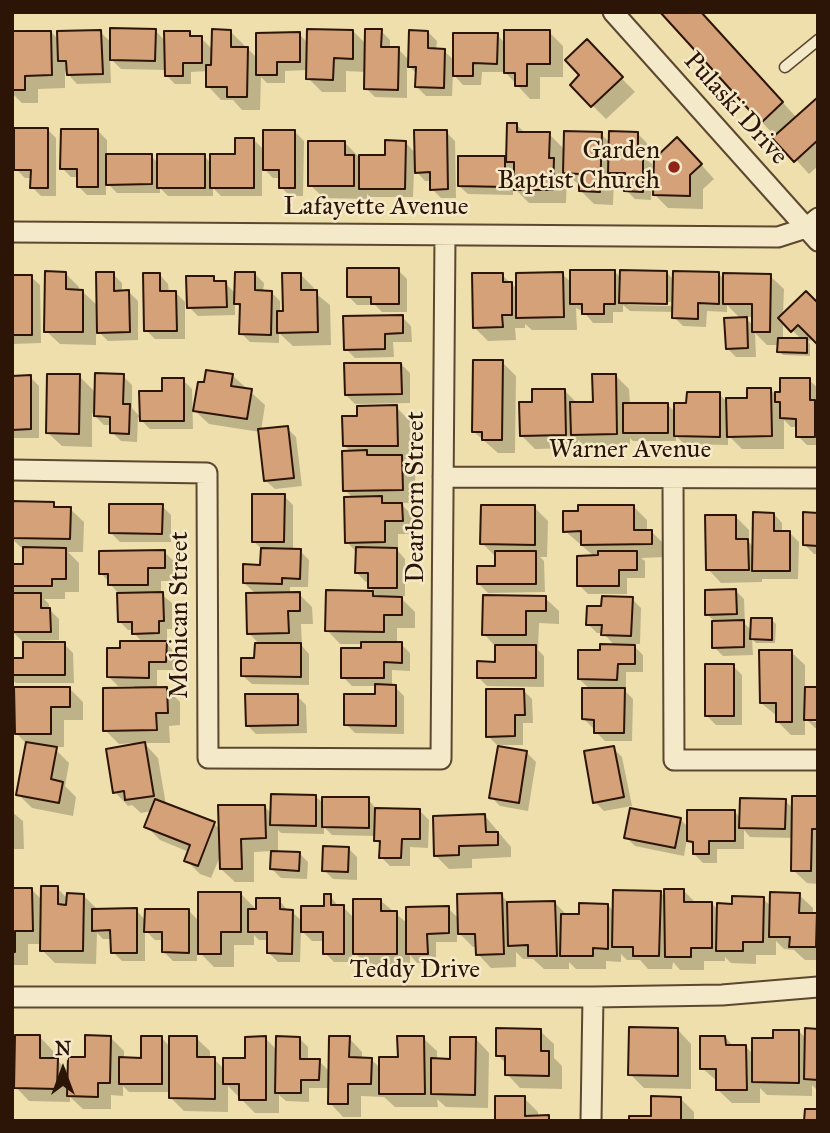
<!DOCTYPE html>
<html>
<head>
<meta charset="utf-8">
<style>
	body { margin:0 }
	#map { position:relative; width:830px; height:1133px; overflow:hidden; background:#eedfac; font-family:"IM FELL Great Primer",serif }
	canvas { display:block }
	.frame { position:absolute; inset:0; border:14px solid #2c1407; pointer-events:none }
	.north { position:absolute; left:28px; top:1035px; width:70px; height:70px; -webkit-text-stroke:5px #f4eac9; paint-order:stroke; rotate:0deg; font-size:19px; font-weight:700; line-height:28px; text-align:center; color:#2c1407 }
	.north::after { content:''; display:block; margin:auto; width:24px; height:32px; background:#2c1407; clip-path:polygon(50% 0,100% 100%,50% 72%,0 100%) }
</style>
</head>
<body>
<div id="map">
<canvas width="830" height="1133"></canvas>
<div class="frame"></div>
<div class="north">N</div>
</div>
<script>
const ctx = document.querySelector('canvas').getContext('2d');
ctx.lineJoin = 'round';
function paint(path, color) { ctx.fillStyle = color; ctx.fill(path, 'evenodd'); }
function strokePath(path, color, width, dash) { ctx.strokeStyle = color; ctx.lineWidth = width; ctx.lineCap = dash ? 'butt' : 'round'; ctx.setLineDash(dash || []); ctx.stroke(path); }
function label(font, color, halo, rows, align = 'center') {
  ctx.font = font + ' "IM FELL Great Primer",serif'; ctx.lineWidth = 5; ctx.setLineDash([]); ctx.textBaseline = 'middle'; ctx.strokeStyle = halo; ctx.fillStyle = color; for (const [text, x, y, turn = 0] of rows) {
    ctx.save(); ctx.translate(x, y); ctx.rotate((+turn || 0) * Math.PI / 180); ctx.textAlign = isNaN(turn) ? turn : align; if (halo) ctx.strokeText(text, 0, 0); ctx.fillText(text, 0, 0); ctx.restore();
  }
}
paint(new Path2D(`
	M700,12l97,106 21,-19v67l-9,8 -47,-52z
	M155,30l11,12 23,-9 5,5h7l12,12 17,-19 14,14v4h4l10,10 41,-25 9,9 45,-12 14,14 14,-14 9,9v9h8l12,12 18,-29 9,9 -1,9 8,1 11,10 42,-26 9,9 43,-12 14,14v31h-23v22h-10l-25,-27h-23l-1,13h-18l-10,-11 -1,22h-26l-9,-9v-13l-10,-10v34l-32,-1 -9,-9v-16l-20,-1v21h-24l-14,-14v-8l-23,1v12h-18l-6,-6 -1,33h-18l-9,-10h-12l-13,-14v-15l-17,1v12h-16l-9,-9v-5l-45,-1 -11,-11 1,25 -34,1 -12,-13v17l-27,1v14h-16l-10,-10v-60l39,-1 9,9 40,-9 12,11z
	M586,42l49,50 -29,27 -34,-34 10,-10z
	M516,124l10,10h23l16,16 36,-16 9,9 28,-9 9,9 -1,16 6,5 -1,36 -16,-1 -9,-9v-9h-7l-5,-5 -1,29 -19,-1 -13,-13v-5l-14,-11 -1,28h-37l-16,-16v8l-45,-1 -9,-8 45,-28 4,4z
	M47,129l9,9v58h-15l-9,-9v-9h-7l-9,-9z
	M98,131l9,9v16h44l8,8 45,-8 8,8 25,-8 17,-16 11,11 30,-19 9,9 -1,55h-13l-9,-9v-9h-8l-11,-11v29h-41l-8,-8v8h-45l-8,-8v5h-43l-11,-11v13h-19l-9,-9 1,-9h-8l-9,-9z
	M446,132l9,9 1,57h-15l-9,-9 -1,-8h-6l-11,-12 -1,28h-43l-3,-3v5l-43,-1 -14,-13 35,-42 16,16 26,-2 18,-15 11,12z
	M690,152l24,27 -11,10v20l-35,-1 -13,-13z
	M398,270l9,9v33h-25l-7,-7h-18l-9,-9z
	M615,272l7,7 44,-7 9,9 44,-7 6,6 45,-4 14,13 -1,26 23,-22 7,45 -5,4 2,2v12l-27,-1 -4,-4v-6h-12l-12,-12 1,24h-20l-9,-9 14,-29 -14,-14v7l-20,-1 -1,16 -23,-1 -9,-9v-5l-44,-1 -7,-6v7h-10v11h-20l-9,-11 -8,-4 1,22h-45l-7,-6v4h-10l1,12 -28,1 -14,-14 28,-52 16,15 44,-16 10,9zM628,302h47v4l-47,-1zM744,317h10v9zM783,321l19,19h-19z
	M65,273l14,14v4l4,1 16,15 14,-33 9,9v9h7l9,9v39l-30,1 -12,-12v16l-36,-1 -14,-13z
	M255,274l9,9 -1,9h8l9,9v12h5l15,-39 14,14v4l16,13 1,40 -38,1 -14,-13v10l-29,-1 -9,-9v-24l-6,-7v13l-37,1 -9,-9 24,-29 5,5h7l11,11z
	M160,275l8,9 1,9h7l9,9v37h-30l-9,-9z
	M12,277h19l9,8 1,58 -29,1z
	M402,317l9,9 1,16h-19l1,15 -39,1 -9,-9z
	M502,362l14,14 -1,77h-17l-25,-22z
	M401,364l9,9v30l-55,1 -9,-9z
	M79,376l17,17 27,-17 9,9v23l9,10 22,-26 20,-12 9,9 1,40h-43l-12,-12 -1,25 -16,-1 -9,-9v-7h-8l-12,-12v34l-30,-1 -14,-13zM102,415l17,4 -17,-1z
	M233,376l32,29 -4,26 26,-3 9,9 6,49 -27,3 -9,-8 -6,-49 -51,-8 -14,-13z
	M616,376l13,13 1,16h38l8,8 12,-8 31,-11 9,9 21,-3 21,-11 5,5 34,-14 9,8v57h-11l-9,-9v-9h-7l-7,-7v29h-42l-14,-14v10l-44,-1 -8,-8v5h-43l-3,-3v9l-44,1 -8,-8v8l-43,1 -14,-14 12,-31 31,-14 14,14 17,-1z
	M12,377h18l9,9v52h-27z
	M396,407l14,14 1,38h-7l11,11 1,33h-16l15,15 1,16h-18v17l7,8v37h-6l16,16v16h-18v16h4l9,9v18l-18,-1v16l3,1 9,9v38l-49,-1 -9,-9 30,-28v-10h-24l-9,-9 20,-27v-6h-23l-13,-14v-38l48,1 -5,-6v-5h-4l-9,-9v-20l-10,-11 7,-43 -9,-9 6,-38 -6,-6 14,-28z
	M284,496l9,9v45l7,1 9,9 -1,27h-18v7h9l13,13 1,17h-12l1,22 7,8v31l-57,-1 -9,-8 13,-16 4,-15 -11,-12 7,-39 -12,-11 18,-16 1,-17 -10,-9z
	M12,503l41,1 5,5h12l14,13 -1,30h-15l11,11v29h-14v7h-21l5,5v5l10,10v21l-37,1 -9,-9 4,-37 -5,-5v-24h12l1,-15 -13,-12z
	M162,506l9,9v27h-51l-9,-9z
	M633,506l14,14v12h5l13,13v12l-24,1 4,3v17h-18v16h-39l-9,-9 16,-28 -30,-26z
	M534,507l14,14 -1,36h-7l4,4 1,31 -57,1 -9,-9 18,-16 -1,-11 -14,-14z
	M774,514l8,9v10h8l9,9 -1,37h-36v3l-41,1 -13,-14 27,-53 14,14v12l5,6z
	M818,515v39h-4l-9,-9z
	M164,552l14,13v16h-17v13l11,9v26h-5v12l-3,1 11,10v18h-18v18h9l14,14v23l-11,1 1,17h-26l14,15 8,47 48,19 7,6 43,-24 8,8 43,-18 9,8 44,-5 9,11 43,1 9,9 -1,28 -18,-1v19h-20l-9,-9v-12l-5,-5v-4l-44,-1 -8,-8v7l-43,-1 -3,-3v23h21l9,9 -1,17 -26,-1 -9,-9 1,-18 -19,1v30h-19l-14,-13v-15l-10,24 -11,-4 -14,-14 3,-8 -29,-12 -14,-14 6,-15 -11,2 -9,-8 -4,1 -13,-14 22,-47v-2l-18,1 -14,-14 29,-41v-3h-16l-9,-9 12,-27 22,-7 -9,-10v-3h-6l-9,-9 -1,-28 -17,-20z
	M735,590l9,9 1,25 7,7 20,-11 4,4 -1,19h-19l-4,-4 1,16 -30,1 -9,-9v-26l-7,-7z
	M545,598l14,13v13l-20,-1 -1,27 6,6v31l-57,-1 -9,-9 18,-14v-16l-12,-13z
	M632,599l9,9 -1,36h-8l11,11v17h-17v16h-4l11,11 -1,42h-27l-9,-9v-4h-3l-9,-9 6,-30 -11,-10 23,-27 13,-6 -12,-13h-6l-9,-9 15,-16z
	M64,644l9,9 1,30h-58l-4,-3v-20h13z
	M791,652l14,13v24l8,33h5v6h-3l-10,-10v17h-14l-14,-14v-5l-16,-13z
	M733,666l9,9v50h-26l-9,-9z
	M69,688l14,14v18h-19v27h-11l16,16 -4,23 11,11 -3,19 -41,-8 -14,-14 10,-49 -12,-12z
	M523,690l9,9 1,24h-10v22h-26l-9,-9z
	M297,696l9,9 1,28 -51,1 -9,-9z
	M613,748l9,9 10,49 -28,5 -9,-9z
	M527,753l9,9 -8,49 -28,-5 -9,-9z
	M818,798v86l-11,-1 -14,-13 1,-32 -44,-1 -6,-7v19h-27v14h-14l-9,-9v-8l-7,-7 -3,17 -49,-10 -9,-9 54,-18 9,9 46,-16 6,6 44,-17 9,8z
	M12,812l11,9 1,28h-12z
	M485,816l26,31v10l-39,2v9l-23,1 -14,-14z
	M348,848l9,9v23l-24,-1 -9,-9z
	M57,888l11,11 15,-4 14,14 39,1 10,11 43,-10 11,11 40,-29 14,14v4l25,-11 9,11 4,1 11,10 23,-14 4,-12 9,11h4l12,12 25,-19 28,24 40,-16 11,11 42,-24 9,9 45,-1 13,13h12l28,-11 6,7 46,-20 6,6 17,-8 13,13h15l8,8 44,-12 9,8 27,-12 14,13v7l5,2v43h-13l-11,-10 -10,-1 -8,-8v14h-20v9l-25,-1 -6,-6v4h-21v9h-24l-7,-8 -1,7h-24l-8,-9h-13l-6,-6v8l-15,-1v8h-30l-7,-7v7h-25l-11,-10h-10l-7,-7v15l-25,1 -13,-14 -1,-7h-4l-16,-16v11h-21v20l-19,1 -7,-8v12h-41l-17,-17v12h-18l-9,-9v-12h-13l-11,-11 -1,32h-22l-9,-9v-13h-10l-5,-5v10h-20v22h-20l-17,-17v11h-24l-9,-9v-12h-9l-10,-10v31h-23l-9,-9 -1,-13h-9l-6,-6 -1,31 -41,-1 -13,-13v-6h-14v21h-16v-75l19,-1 12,12z
	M678,1030l13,14v45l-47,-1 -14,-14z
	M818,1030v61l-6,-6v11l-45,-1 -7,-7v15h-28l-14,-13v-8l-16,-14 23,-31 9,10h12l8,8 20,-15 25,-9 7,8z
	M540,1031l14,13v14l8,8v23l-42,-1 -13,-14v-9l-9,-10z
	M40,1037l13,14v9h4l12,12 41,-35 14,14v8h19l19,-21 9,10 25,-10 14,13v8h4l11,11 22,-11 18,-21 12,12 22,-12 9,9v13l11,1 11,11 19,-34 13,14v7h9l10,10 18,-10 24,-21 14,13v9h14l25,-21 13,14 -1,55 -42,-1 -9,-8 1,8h-43l-11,-10 -23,-1v21h-18l-13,-14v-15h-21v14l-23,-1 -7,-6v18h-24l-27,-27v26l-44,-1 -13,-13v-6h-42l-6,-6v10l-12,-1v14h-28l-13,-12v5l-41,-1 -16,-17v7l-1,-46 4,4z
	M524,1098l14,14v5h10l4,4h-55z
	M680,1098l14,14v9h-63l21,-3z`), '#0003');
const building = new Path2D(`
	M660,12h41l82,90 -22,21z
	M110,28l46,1 -1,32 -45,-1z
	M212,29l19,1v17h17l-1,50h-20v-10h-21v-22h5z
	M307,29l46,1v29l-19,-1 -1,22 -27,-1z
	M365,29h17l-1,18h18l-1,43 -34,-1z
	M101,30l2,44 -36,1 -1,-14h-8l-1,-30z
	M409,30l19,1v17l17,1 -1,39 -29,-1 1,-20h-8z
	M504,30h46v34h-23v22h-12v-13h-11z
	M12,31h39l1,44 -27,1v14h-13z
	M164,31h26v5h12v27h-19v13h-18z
	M300,32v30h-23v13h-21v-42z
	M453,33h45l-1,31 -24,-1v13h-20z
	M587,39l36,38 -32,30 -21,-22 9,-10 -14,-15z
	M818,97v43l-24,22 -22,-24z
	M507,123h10v9h33l-1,26h5l-1,32h-39v-28h-8z
	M14,128h34v60h-18l1,-18h-17z
	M61,129h37v58h-21v-18h-17z
	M263,130h32v58h-16v-18h-16z
	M414,130h33l1,59 -18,1v-18l-15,1z
	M564,131l38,1 -2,60 -21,-1v-17l-16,-1z
	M609,131l29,1v21h5v39l-19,-1 1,-18h-17z
	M677,137l25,27 -12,11v21l-37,-1 1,-36z
	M235,138h19v50h-44v-34h25z
	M385,140l21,1 -1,48h-46v-34h26z
	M308,141h37v14h9v31h-46z
	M106,154h46v30l-46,1z
	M157,154h48v34h-48z
	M458,156h47v31l-47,-1z
	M347,268h52v36h-28v-7h-24z
	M570,270h45v34h-11v10h-22v-10h-12z
	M620,270l47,1v33l-48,-1z
	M45,271l21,1v17l17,1v42h-39z
	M673,271l46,1v32l-21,-1v16l-26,-1z
	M96,272h18v19l15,-1 1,42 -33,1z
	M235,272h20v18l17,1 -1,44 -32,-1 1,-30h-6z
	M563,272l1,45 -48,1v-45z
	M143,273h17v18h16l1,40h-33z
	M282,273h19v17h16l1,42 -41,1v-22h6z
	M472,273h31v9h9v33h-10l1,12 -30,1z
	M723,273l48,1 -1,58h-18v-28h-29z
	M12,275h20v60h-20z
	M186,276h28v5h12l1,26 -40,1z
	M806,291l12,12v42l-20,-20 -7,7 -13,-14z
	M403,315v18l-18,1v15l-41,1 -1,-34z
	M747,317l1,31 -22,1 -2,-31z
	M778,338h29v15l-30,-1z
	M473,360h30l-1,80h-20v-8h-10z
	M344,363h57l1,31 -57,1z
	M206,370l27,4 -2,12 21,3 -5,30 -54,-8 5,-29h6z
	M95,373l29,1 -1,30h7l-1,30 -19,-1v-16l-16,-1z
	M47,374h33l-1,60 -33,-1z
	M592,374h24l1,60 -46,1 -1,-33h23z
	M31,375v54l-19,1v-54z
	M162,378h22v43h-44l-1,-30h23z
	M780,378h30v22h5v37h-19v-18l-16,-1v-16h-5v-10h5z
	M747,388h24l1,48 -45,1 -1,-39h21z
	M532,389h33l1,46 -46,1 -1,-34h13z
	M687,392h33v45l-46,-1v-33h12z
	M623,403h45v30h-45z
	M397,405l1,41h-55l-1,-30h15v-10z
	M288,426l6,52 -30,3 -6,-52z
	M367,450v5h35l1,35 -60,1 -1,-40z
	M252,494h33l-1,48h-32z
	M382,496v7h20l1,18h-18v21l-40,1 -1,-46z
	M12,501l42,1v5h17l-1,32 -58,-1z
	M109,504h54l-1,30 -53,-1z
	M481,505h54v40l-55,-1z
	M578,505h56v25h18v14l-71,1v-14l-18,1v-21h15z
	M753,512l21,1v18h16v40h-38z
	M803,512l15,1v33l-15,-1z
	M705,515h31v24h12l1,31h-43z
	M23,547l43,1v31h-14v7h-40v-22h11z
	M356,547l41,1v40h-29v-15h-13z
	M261,548l40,1 -1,30 -18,-1v6l-39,-1v-19l17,1z
	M165,550v18h-17v17h-40v-11h-9v-23z
	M495,551h41v33h-59v-18h18z
	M598,551h39v19h-18v16h-42v-30l21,-1z
	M736,589l1,25 -32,1v-25z
	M326,590l47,1v5l29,1v18h-18v17l-59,-1z
	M163,592l1,29h-5v12l-27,1v-12h-14l-1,-29z
	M300,592v19h-12l1,22 -42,1 -1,-41z
	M12,593h29v15h9l1,24h-39z
	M483,595l63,1v15h-20v24h-44z
	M602,596l31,1 -2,39 -30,-1 1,-10h-16l1,-19h14z
	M751,618h21v22l-22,-1z
	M744,620v27l-32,1v-27z
	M120,641h47l-1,21h-17v16l-42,-1v-29h13z
	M23,642h42v33h-53v-17h11z
	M361,642h41v21l-18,-1v16h-43v-30h20z
	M255,643h46v34l-60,-1v-18h13z
	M600,644l35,1v19h-17l-1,16 -39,-1v-29h22z
	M495,645h41v33h-59v-17l18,1z
	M759,650h33v72h-16v-19h-16z
	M705,664h29v52h-29z
	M375,684l21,1v41l-52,-1v-31h31z
	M14,687h56v20h-19v27h-36z
	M167,687l1,26h-12l1,17 -54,1v-43z
	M805,687h13v33h-14z
	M582,688h43l-1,45h-30v-13l-12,-1z
	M486,689h38l1,26h-10v21l-29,1z
	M245,694h53v31l-52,1z
	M26,742l31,5 -6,32 12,3 -4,21 -43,-8z
	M145,742l9,54 -29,4 -1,-9 -11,2 -7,-44z
	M498,746l29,5 -8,52 -30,-5z
	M614,746l10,51 -31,6 -9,-52z
	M271,794l45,1v31l-46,-1z
	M792,796h26v33h-6l-1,42h-20z
	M322,797h47v31l-47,-1z
	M740,798l46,1 -1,30 -46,-1z
	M155,799l60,23 -17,44 -14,-5 6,-16 -46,-18z
	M218,805h47l1,33 -25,1 1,30h-22z
	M375,808l45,1v30h-18l-1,19h-22l1,-17h-6z
	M630,808l51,10 -6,30 -51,-10z
	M687,810h48v31h-26v13h-16v-12l-6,-1z
	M485,814l1,18h12v13l-39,1v9l-25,1 -1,-40z
	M323,846l26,1 -1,25 -26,-1z
	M271,851l29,1 -1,19 -29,-2z
	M41,886h17v18l8,1 1,-12 17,1 -1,57h-43z
	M12,888h20l1,43h-18v21h-3z
	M664,889h20v13h28v46h-21v9h-26z
	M613,890l48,1 -2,65h-26v-9h-21z
	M198,892h43v40h-20v22h-23z
	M770,892l30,1 -1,20h18l-1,34h-27l1,-10h-21z
	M502,893l2,61 -28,1 -1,-21h-17l-1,-40z
	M324,894h7v11h13v49h-21v-22h-22v-26h23z
	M732,896l32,1 -1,45h-20v9h-27l1,-48 15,1z
	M256,898h24v11l13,1 -1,44 -25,-1v-21h-19v-23h8z
	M353,899h28v12h16v43h-44z
	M555,901l2,55h-29v-11l-20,1 -1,-44z
	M579,903l29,1v45l-15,-1v8h-33l1,-42h18z
	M449,906v27l-22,1 1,20h-22v-47z
	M137,908v45h-26l-1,-23 -18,1v-22z
	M145,909h44v44l-27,-1v-20h-18z
	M629,1027l49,1v48l-50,-1z
	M496,1028l45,1v22h8v25l-44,-1v-19h-9z
	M805,1028l13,1v51l-14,-1z
	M773,1030h26v53l-47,-1v-44h21z
	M15,1035h25v23h18l-1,31 -43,-1z
	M85,1035l26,1 -1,47h-12v14l-31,-1 1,-39h17z
	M141,1036h21v48h-43v-27l22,1z
	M169,1036h28v21h18v42l-46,-1z
	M266,1036v64h-27v-16h-16v-26h22v-21z
	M276,1036l24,1v22h20l-1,21h-18v13h-26z
	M329,1036h21l-1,21 23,1 -1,26h-23v20h-20z
	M397,1036h27l1,58h-46v-37h19z
	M700,1036h25l1,9h20l1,45h-31v-21h-16z
	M450,1037h26l-1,58 -44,-1v-36l19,1z
	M495,1096h30v20l24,-1v6h-54z
	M651,1096l30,1v24h-52v-5h22z
	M805,1109h13v12h-14z`);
paint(building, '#d5a178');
strokePath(building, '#2c1407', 2);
const lane = new Path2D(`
	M785,67l33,-27`);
const street = new Path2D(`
	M613,12l205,229
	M12,232l766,5 28,-9 12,-10
	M12,470l195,3 1,285 233,1 4,-524
	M443,477l375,1
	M673,478l1,282h144
	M12,997h581l129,-2 96,-8
	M591,1121l2,-124`);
strokePath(lane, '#5c4730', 13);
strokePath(street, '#5c4730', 23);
strokePath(lane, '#f4eac9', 10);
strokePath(street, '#f4eac9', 19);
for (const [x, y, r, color] of [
	[674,167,7,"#8f2418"]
]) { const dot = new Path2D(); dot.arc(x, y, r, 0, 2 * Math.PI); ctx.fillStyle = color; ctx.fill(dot); strokePath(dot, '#f4eac9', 2.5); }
label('26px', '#2c1407', '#f4eac9', [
	["Pulaski Drive",735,109,48],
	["Lafayette Avenue",376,208],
	["Warner Avenue",630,451],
	["Dearborn Street",417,497,-90],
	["Mohican Street",181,615,-90],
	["Teddy Drive",415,971]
]);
label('26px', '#2c1407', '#f4eac9', [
	["Garden",660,152],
	["Baptist Church",660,182]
], 'right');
</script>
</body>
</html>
